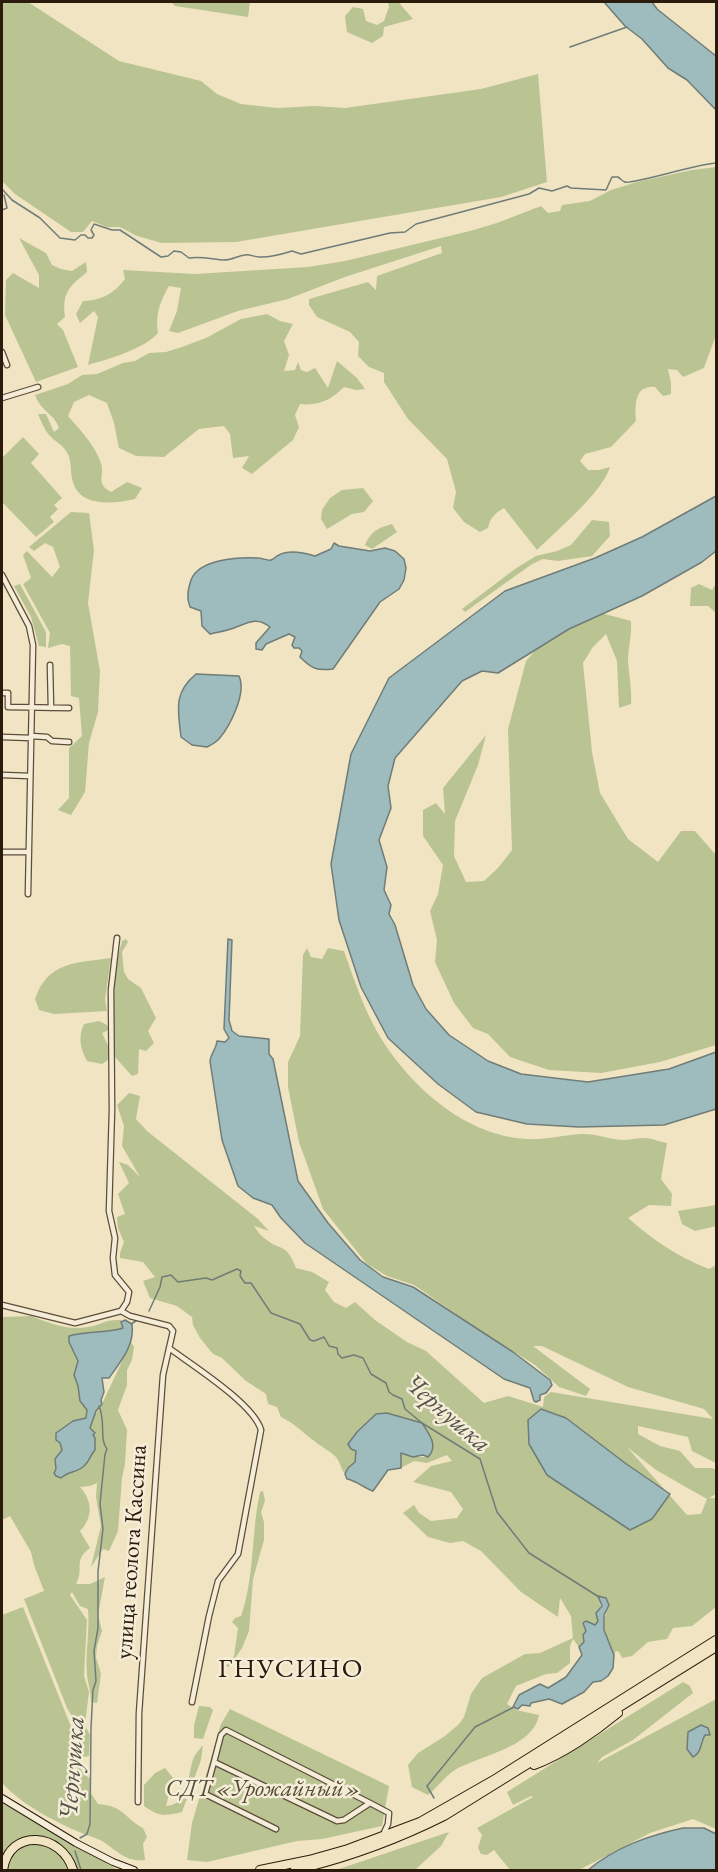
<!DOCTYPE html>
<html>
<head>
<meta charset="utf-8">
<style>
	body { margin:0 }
	#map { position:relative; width:718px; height:1872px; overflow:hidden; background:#f0e4c3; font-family:"EB Garamond",serif }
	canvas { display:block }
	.frame { position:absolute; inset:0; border:3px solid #2a1b0c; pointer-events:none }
</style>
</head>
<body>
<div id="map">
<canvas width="718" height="1872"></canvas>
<div class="frame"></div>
</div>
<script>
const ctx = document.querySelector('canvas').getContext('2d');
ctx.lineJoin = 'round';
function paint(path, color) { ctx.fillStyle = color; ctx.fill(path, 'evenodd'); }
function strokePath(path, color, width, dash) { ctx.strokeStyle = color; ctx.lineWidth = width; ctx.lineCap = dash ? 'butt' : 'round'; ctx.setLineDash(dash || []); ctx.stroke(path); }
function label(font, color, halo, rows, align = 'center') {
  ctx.font = font + ' "EB Garamond",serif'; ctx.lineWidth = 5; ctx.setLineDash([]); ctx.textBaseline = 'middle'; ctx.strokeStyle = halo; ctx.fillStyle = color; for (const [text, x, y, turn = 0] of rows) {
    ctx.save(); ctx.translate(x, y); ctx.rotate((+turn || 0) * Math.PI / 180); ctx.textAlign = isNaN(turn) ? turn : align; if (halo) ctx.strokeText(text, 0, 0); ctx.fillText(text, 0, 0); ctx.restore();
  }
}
paint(new Path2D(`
	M2,2h26l91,59 82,20 16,13 24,10 36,4 38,-2 30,2 136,-19 57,-15 9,108 -46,15 -265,45 -74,1 -25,-7 -17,-9h-13l-15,-6 -9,11h-12l-56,-38 -13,-13z
	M171,2h79l-2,15 -73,-11z
	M388,2h13l-1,2 13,15 -29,8 -1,9 -11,7 -25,-11 -2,-16 8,-9 10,2 3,12 11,4 7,-4 5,-14z
	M716,167v168l-12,33 -21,9 -6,-7 -9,-1 3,14v11l-8,2 -8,-9c-21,-2 -20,19 -19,34l-25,26 -26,7 -5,7 8,9h11l11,-3c-8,26 -53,63 -73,83l-33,-42c-9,5 -14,10 -16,20l-8,4 -16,-10 -11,-14 3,-16 -9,-33 -39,-40 -24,-37v-9l-15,-6 -11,-11 1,-14 -9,-10 -33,-15 -8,-12v-6l59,-17 8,8 1,-14 65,-23 -1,-7 -96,31 -57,22 -50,12 -60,22 -9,-2 8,-20 4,-23 -12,-2c-9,15 -14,29 -11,47 -14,16 -49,26 -70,32l10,-48 -4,-6 -14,12 -4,-9 7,-13c20,-1 30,-7 42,-22l-2,-9 72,4 113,-7 37,-6 125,-30 27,-8 44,-17 7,7 12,-2 2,-6 28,-4 21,-11 26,-8 55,-12z
	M19,238l27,15 6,12 9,4 11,2 14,-9 1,10c-18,15 -25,20 -22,45l-8,7 6,6 15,37 -42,15 -31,-67 1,-35 7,-7 26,15v-13z
	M267,314l13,7 13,3 -9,17 5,14 -5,16 11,-1 3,-8 3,8 6,2 8,-4 13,20 9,-27 20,17 8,11 -9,1 -12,-3c-13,13 -25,19 -44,17l-5,11 4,12 -6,13 -41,34 -10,-6 7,-12 -16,2 -3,-24 -6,-8 -25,3 -35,28 -28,-1 -17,-8 -5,-25 -7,-20 -18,-8 -15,7 -6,14c12,14 27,29 33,47 4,14 -6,20 10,29l16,-10 15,6 -7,11c-22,5 -58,9 -63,-21 -2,-9 0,-19 -6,-27 -4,-7 -12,-10 -17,-16 -5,-6 -8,-14 -11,-21h8l8,18 5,-4c-5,-15 -17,-15 -24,-33l33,-11 14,-9 15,-1 26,-11 12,-2 14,-8 17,-1 16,-5 24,-9 35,-19z
	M23,437l16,17 -8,9 31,35 -8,7 4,4 -8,8 4,5 -18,15 -34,-35v-44z
	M363,488l10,13 -9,11 -12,2 -25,15 -6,-10 1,-9 8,-12 12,-8z
	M71,512l18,1 5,37 -6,53 12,68 -2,41 -9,31 -4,49 -14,23 -13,-5 11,-12v-50l13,-12 -3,-38 -8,-2 -1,-50 -8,-2 -14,4 2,-15 -27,-49 8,-6 -8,-23 4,-4 25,26 8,-10 -7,-20 -8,-4 -11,8 -5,-4z
	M592,520l17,2 1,14 -18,20 -34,5 -15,-2 -11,5 -67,48 -3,-3 53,-40 21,-13 21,-5 14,-6z
	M392,524l5,8 -25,17 -7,-4c6,-14 13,-17 27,-21z
	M716,583v30l-8,-7h-18l1,-18 8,-4 13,6z
	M20,584l26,48v15l-7,-1 -8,-29 -17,-31z
	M601,613l30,8c1,14 -3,27 -3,39 1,15 4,29 3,44l-12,4 -2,-47 -11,-27 -13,13 -10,16 9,89 8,41 28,46 30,23 23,-31h14l21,24v190l-56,17 -59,11 -52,-3 -39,-13 -22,-23 -15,-6 -19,-25 -19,-41 2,-22 -7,-29 8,-17 5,-29 -20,-29v-26l13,-7 9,11 -2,-26 43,-53 -8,30 -23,56 -1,35 12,26 18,-1 14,-13 14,-18 -4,-121 18,-68 13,-15 30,-17z
	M126,939l2,3 -6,10 2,20 4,7 13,9 15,30 -8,13 6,12 -8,8 -7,-2 -1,25 -6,2 -18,-20c1,-38 -3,-78 8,-115z
	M307,948l4,9 11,2 6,-11 16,3c11,31 22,65 40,92 31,47 83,93 143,96 18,1 36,-4 54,-5 14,-1 27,5 41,6 7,0 15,-2 23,-2 7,0 15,4 22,5l-6,36 11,15 -1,12 -22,-1 -21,13c25,22 50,39 81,51l7,-4v198l-24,-12 -4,-14 -50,-11v8l22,12 20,5 15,17h17l4,2v24l-7,4h7v109l-24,19 -19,2 -6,11 -19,3 -16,14 -10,2 -3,-6 -3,-1 -2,4c-8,-18 -14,-31 -5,-50l-11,-8c4,10 3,19 -3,28l-9,-4 -2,21 -5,5 -6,-8 -3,7v17l-13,10 -11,1 -30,12 -9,18 9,6 23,5c-6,33 -59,40 -84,55 -10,6 -18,18 -27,25l-16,-8 -4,-22 10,-12 27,-17 14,-12 5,-7 7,-23 11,-16 43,-24 15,-1 33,-15 -2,-22 -11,-18 -2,19 -37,-25 -40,-41 -18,-10 -13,2 -22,-6 -25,-24 11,-8 5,8 12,8 26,-3 6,-9 -12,-17 -38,-10 18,-16 21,-5 -5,-6 -20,8 -13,-2 -13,7v-15l12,4h15l-6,-34 -35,-10 -11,1 -19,18 -2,30 -7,6 -3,6c-4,-5 -5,-12 -9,-17 -7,-7 -16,-11 -23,-17 -11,-8 -19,-17 -32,-23l-4,-10 -9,-3 -2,-10 -20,-13 -24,-23 -9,-4 -13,-16 -7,-13 -1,-8 -15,-11 -27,-8 -7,-17 12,-4 -12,-15 -23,-4v-5l4,-11 -6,-14 -1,-11 8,-3 -7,-20 11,-11 -10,-21 9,3 12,12 -18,-31 2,-20 -7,-21 12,-12 11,3 -4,23 11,12 111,88 11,12 -15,-5c3,4 6,9 10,12 17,14 22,4 32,30l16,4 17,10 -4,8 9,12 12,6 9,-6 20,18 32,22 19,9 58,52 24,-7 35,11 1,-10 7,-5 162,27 -9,-10 -76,-22 -86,-41h-9l57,43 -4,7 -27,-9 -24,-22 -53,-33 -68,-47 -27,-9 -20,-12 -44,-55 -24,-67 -11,-55v-25l12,-26 3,-81zM627,1447l29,23 51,29 -6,15 -14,1z
	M111,958l-6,41 2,12 -53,3 -15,-4 -4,-11c13,-38 41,-36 76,-41z
	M99,1021l8,4 2,5 -7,3 7,15 -1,12 -6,4 -15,-3c-7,-13 -9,-24 -3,-37z
	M716,1205v21l-21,5 -13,-7 -4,-13z
	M31,1316c18,7 38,15 57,11 14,-2 16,-8 33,-7l2,8c-15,5 -36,3 -54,8v6l9,19 -4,14 4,11 2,15 7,9 -1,8 -13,3 -16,12 -1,7 4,3 2,7c-7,11 -9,16 1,25l5,-3 9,-1 12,-16 4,-20 -3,-7 3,-10 9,-14 29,-62 3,5 -2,13 -5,10v15l-9,25 9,20 -2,34 -3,14 -4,53 -9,20 -6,-2 -12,18 10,-41 -5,-29 1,-14 -7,3 -10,1c13,14 13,31 0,44l10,17c-18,14 -5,19 -14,36h14l15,-7 -7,38 4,16 -5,15 -1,11 5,17 -4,29 -6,-1c0,-10 -3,-18 -4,-27 -2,-23 3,-44 1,-66l-8,-3 -8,-14 -2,3 17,25 -3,56 5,16 -4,33 5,10 -1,21 -6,1v-22l-16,-27 -43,-109 20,-8 -10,-26 -3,-13 -21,-36 -8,4v-203z
	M263,1491l2,10 -4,11 3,10v18l-11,39 -4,52 -7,17 -13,19 -3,-1 8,-10 4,-28 -6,-6 3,-4 6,-2c14,-40 10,-83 19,-124z
	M23,1607l49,122c-1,22 2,35 18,50v13l8,12c5,1 11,1 15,3 12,4 17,15 30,21l4,9 -4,7 2,16c-24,3 -32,-16 -50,-22 -31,-11 -71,-31 -93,-55v-168z
	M683,1682l7,4 3,7 -60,47 -31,17 -5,6 119,-64v130l-23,-10 -43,14 -71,37h-69l-16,-20 -7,5 -6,-1 -3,-6 4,-13 -5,-7 56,-31 -2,-1 -18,9 -6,-13z
	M199,1706l11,1 3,3 -10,29 -9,-1v-13z
	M230,1709l159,77 -7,40 -60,13 -25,2 -90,21 -20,-2 5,-37 29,-99z
	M203,1745l-2,15 -19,52c-17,4 -23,5 -38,-6v-21l11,-12 10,-5 8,10 -7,28c24,-1 21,-32 28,-49 2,-4 6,-8 9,-12z
	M2,1803l116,67h-42l-16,-25 -37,-5 -21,24z
	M449,1832l-8,14 -26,24h-79z
	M40,1842l21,11 10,17h-65c0,-19 18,-25 34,-28z`), '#bac493');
const water = new Path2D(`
	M604,2h48l5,7 59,47v54l-29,-30 -19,-12 -26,-29 -17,-13z
	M716,496v55l-14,11 -60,34 -73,33 -71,44 -16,-2 -20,10 -67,77 -7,28 3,22 -12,32 8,27 -3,23 7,15 -2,9 6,11 18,60 13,24 23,26 39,26 33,13 67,8 81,-13 47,-17v57l-52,16 -85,2 -52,-3 -51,-12 -38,-28 -50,-46 -27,-51 -22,-67 -8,-56 20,-110 38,-76 116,-87 90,-33 47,-21z
	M334,543l5,3 31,5 15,-3 10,3 9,8 2,9 -2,12 -5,9 -19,13 -47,67c-16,2 -21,0 -33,-12l2,-6 -3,-3h-5l-2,-3 3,-8 -6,-3 -23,10 -4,6 -6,-1v-6l14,-16c-13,-11 -23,-4 -36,1 -8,3 -16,4 -24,6l-8,-8 -1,-15 -11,-4c-4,-10 -2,-17 1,-27 8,-21 47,-23 67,-22 4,0 10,3 13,2 3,-1 5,-4 8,-5 11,-6 26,-2 36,1l16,-7z
	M196,674l43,2c8,17 -9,50 -20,63 -3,3 -8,6 -12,8l-15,-2 -11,-8c-3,-27 -8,-44 15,-63z
	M228,939l4,1 -3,80 3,11 7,5 30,3v15l4,5 25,122 30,42 32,37 23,17 30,10 100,65 37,28 2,5 -6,8 -6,2v5l-4,2 -2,-1 -4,-13 -26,-9 -199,-136 -24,-25 -9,-13 -19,-7 -15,-12 -16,-46 -12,-79c1,-8 6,-11 7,-20l8,1 4,-4 -5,-9z
	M125,1320l7,4c3,21 -11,37 -23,54h-7l2,14 -3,8 1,4 -6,7 -6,17 5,5 -2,2 2,3v12c-5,5 -5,11 -11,16 -7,7 -16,5 -23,12l-5,-2 -2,-3 2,-4 -1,-10 7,-9 -2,-7 -4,-3v-7l17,-12 13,-3 1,-8 -7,-9 -2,-15 -4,-11 4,-14 -9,-19v-6c18,-5 40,-3 54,-8l-2,-6z
	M541,1409l25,9 59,45 45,31 -18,25 -22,11 -83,-55 -18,-31 -1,-24z
	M387,1413l35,10c7,11 17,23 6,34l-5,-2 -10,2 -12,-4v15l-13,2 -15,21c-9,-3 -16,-10 -26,-12l-2,-5 3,-6 7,-6 1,-11 -5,-2 -3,-5 9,-12 19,-18z
	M598,1596l8,2 3,7 -5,10v15l10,25 -1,13 -5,8 -7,5 -8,1 -9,10 -22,12 -13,-5 -18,4 -1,3 -8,-1 -4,4 -5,-2 6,-12 21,-11 8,4 18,-11 16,-22 -3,-8 5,-5 -1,-7 3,-4 -3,-8 3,-2 9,4 3,-4 -2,-8 6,-7z
	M701,1725l7,3 2,7h-5c-5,8 -3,18 -12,22l-6,-8 1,-17z
	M683,1828h21l12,6v36h-128c28,-23 59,-34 95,-42z`);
paint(water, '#9ebcbe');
strokePath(water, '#707c77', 1.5);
strokePath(new Path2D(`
	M570,47l57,-20
	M2,189l10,11 28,18 20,20 15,2 6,-5h4l3,3h4l2,-3 -3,-5 3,-6 18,6h8l41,27 7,-1 6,-5 7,1 8,6c11,-2 22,1 33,2 8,1 15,-4 23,-5 5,-1 9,2 14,2 11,1 23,-3 33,-6l9,3 89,-21 15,-1 11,-8 113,-30 10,-6 13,3 15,-5 4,2 35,2 6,-13h6c2,1 4,4 7,5 5,3 76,-19 91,-19
	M2,210l5,-2 -3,-13
	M149,1311l11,-24 2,-10 9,-2 7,7 28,-4 6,2 25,-11 4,2 -1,5 5,7h6l20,30 29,11 10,16 4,1 10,-4 5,9 8,2 1,6 4,4 12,-3 9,3 8,16 15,9 3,9 4,3 9,4 3,10 17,14 58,36 17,53 32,41 70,44
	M131,1324l5,-3
	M434,1798l-7,-12 48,-59 39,-20
	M80,1838l7,-4 3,-10 1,-96 2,-38 3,-9 -2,-30 4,-23v-57l5,-42 -3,-25 5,-50 2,-5c-8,-9 -1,-28 -8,-43
	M75,1851l6,19`), '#707c77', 1.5);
const street = new Path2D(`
	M2,352l5,13
	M2,398l36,-11
	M2,575l27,51 4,19 -5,249
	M50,665l1,43
	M2,693h6v14l61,1
	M31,736l16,1 5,4 17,1
	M2,737l29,1
	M2,775l28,1
	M2,852h27
	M117,938l-6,52 1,120 -3,101 6,27 -2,20 2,17 14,17 -2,10 -6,9 9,5 39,10 4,5 -10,44 -24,338 -1,89
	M2,1305l73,18 46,-12
	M169,1348c23,17 85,56 92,82l-23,124 -20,27 -9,35 -17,86
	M214,1762l7,-27 5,-5 144,73
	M276,1829l-71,-35 9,-32 123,59 7,-1 26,-17 19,10 -1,11 -5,11`);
const secondary = new Path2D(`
	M2,1798l74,45 37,19 21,8`);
const highway = new Path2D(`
	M534,1765c28,-10 61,-33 84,-52
	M3,1870c6,-43 59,-37 70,0
	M260,1870l49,-10 39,-11 72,-27 77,-44 219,-138
	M295,1870c52,-12 101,-30 149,-54l272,-169`);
strokePath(street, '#5c4d3a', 7);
strokePath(secondary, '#2a1b0c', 8);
strokePath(highway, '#2a1b0c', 10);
strokePath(street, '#f5edd8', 4.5);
strokePath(secondary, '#f5edd8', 6);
strokePath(highway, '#f0e4c3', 8);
label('24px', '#2a1b0c', '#f5edd8', [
	["улица геолога Кассина",132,1552,-86]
]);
label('italic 24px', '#554e34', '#f5edd8', [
	["СДТ «Урожайный»",263,1789]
]);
label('italic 26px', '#53534a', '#f5edd8', [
	["Чернушка",447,1414,41],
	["Чернушка",73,1768,-86]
]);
ctx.letterSpacing = '1.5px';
label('27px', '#2a1b0c', '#f5edd8', [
	["ГНУСИНО",291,1670]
]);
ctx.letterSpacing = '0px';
</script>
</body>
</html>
